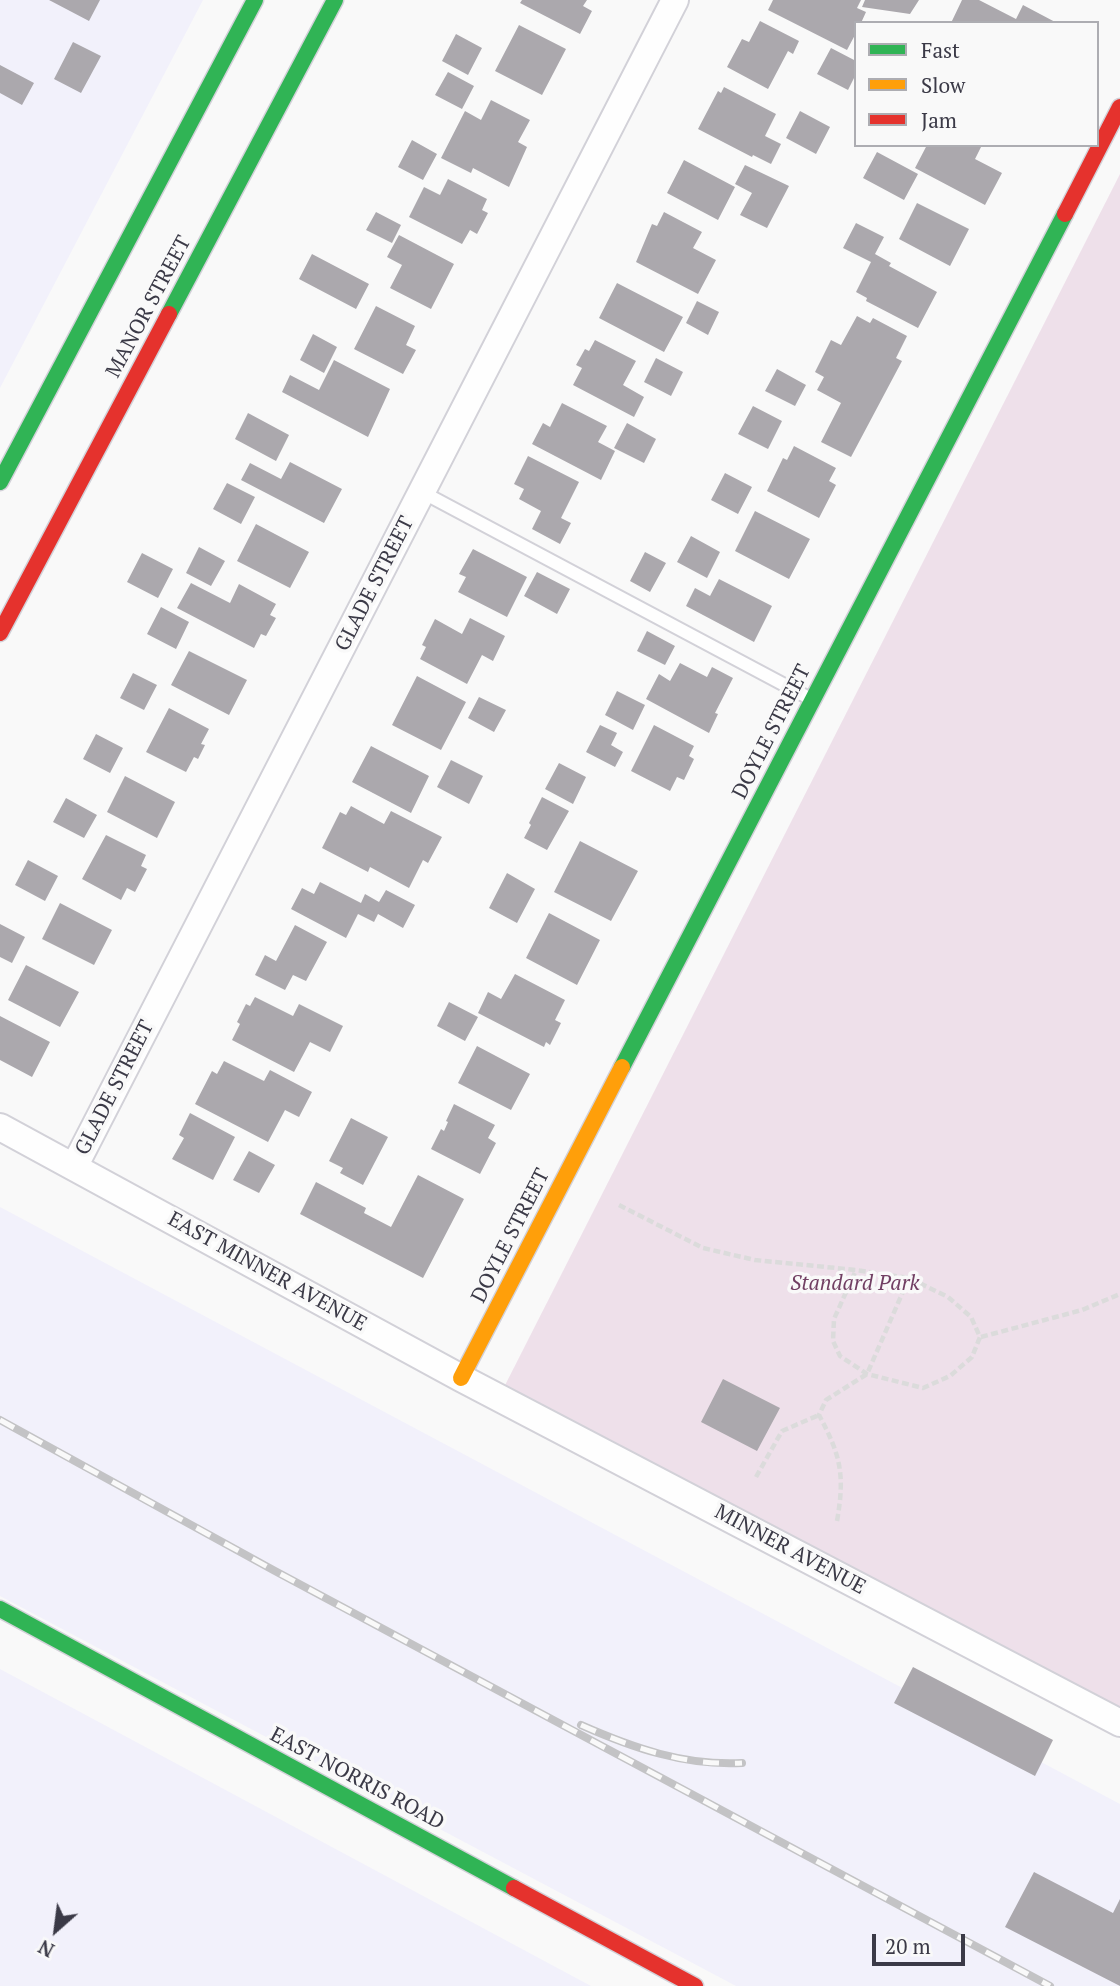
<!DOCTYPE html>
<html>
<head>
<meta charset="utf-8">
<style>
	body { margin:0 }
	#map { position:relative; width:1120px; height:1986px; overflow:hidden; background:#f9f9f9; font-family:"PT Serif",serif }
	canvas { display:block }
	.legend { position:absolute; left:854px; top:21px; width:245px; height:126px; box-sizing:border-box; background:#f9f9f9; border:2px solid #adadb2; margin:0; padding:9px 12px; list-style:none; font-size:21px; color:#3b3a47 }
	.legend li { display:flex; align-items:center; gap:14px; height:35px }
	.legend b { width:35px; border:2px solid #adadb2 }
	.north { position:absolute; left:21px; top:1895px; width:70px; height:70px; -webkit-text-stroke:5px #f9f9f9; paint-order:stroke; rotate:208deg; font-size:19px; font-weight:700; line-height:28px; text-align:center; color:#3b3a47 }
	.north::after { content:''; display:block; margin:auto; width:24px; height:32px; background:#3b3a47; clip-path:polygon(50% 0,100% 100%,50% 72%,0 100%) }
	.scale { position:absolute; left:872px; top:1934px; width:93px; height:32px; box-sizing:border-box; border:4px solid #3b3a47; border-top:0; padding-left:9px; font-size:21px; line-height:24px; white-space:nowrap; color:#3b3a47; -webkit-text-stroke:5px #f9f9f9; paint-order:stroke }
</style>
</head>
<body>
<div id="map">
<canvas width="1120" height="1986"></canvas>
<ul class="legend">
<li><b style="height:9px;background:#30b455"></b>Fast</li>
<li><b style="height:9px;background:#ff9f0a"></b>Slow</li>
<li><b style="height:9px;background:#e5322d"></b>Jam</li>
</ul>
<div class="north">N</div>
<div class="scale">20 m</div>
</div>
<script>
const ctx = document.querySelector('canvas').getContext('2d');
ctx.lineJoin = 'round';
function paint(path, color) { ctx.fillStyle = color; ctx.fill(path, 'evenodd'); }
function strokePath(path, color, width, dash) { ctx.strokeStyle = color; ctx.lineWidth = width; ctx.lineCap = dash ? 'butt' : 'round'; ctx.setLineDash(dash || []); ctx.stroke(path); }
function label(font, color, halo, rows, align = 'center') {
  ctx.font = font + ' "PT Serif",serif'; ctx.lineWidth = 7; ctx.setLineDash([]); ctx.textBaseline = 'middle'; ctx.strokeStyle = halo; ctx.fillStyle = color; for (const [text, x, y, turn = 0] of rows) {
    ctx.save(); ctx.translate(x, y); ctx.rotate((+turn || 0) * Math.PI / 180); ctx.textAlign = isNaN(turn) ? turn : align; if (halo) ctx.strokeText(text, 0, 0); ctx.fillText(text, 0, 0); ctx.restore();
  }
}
paint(new Path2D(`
	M0,0h203l-203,388z
	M0,1207l1120,597v182h-384l-736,-390z
	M0,1669l591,317h-591z`), '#f2f1fb');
paint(new Path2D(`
	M1120,174v1538l-624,-309z`), '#eee0ea');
paint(new Path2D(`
	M49,0h51l-11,21z
	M522,0h65l-4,6 9,5 -12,23 -60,-31z
	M773,0h88l-4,8 9,4 -5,11h-5v10l-9,17 -79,-40z
	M865,0h54l-9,14 -48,-7z
	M962,0h17l37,19 7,-14 34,18h-106z
	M760,21l39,20 -6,13 -5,-3 -20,38 -41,-22 15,-28 7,3z
	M519,25l47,24 -24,46 -47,-24z
	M456,34l26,14 -14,27 -26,-14z
	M73,42l28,14 -20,37 -27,-14z
	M831,48l25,13v13l-8,16 -31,-16z
	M0,65l34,18 -12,22 -22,-12z
	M448,72l26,14 -12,23 -27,-14z
	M724,87l52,27 -11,22 16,8 -10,20 -18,-9 -1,2 -54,-28 20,-38 3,2z
	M491,100l39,20 -12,22 9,5 -18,40 -36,-19 -2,5 -30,-15 24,-47 16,9z
	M800,111l30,16 -14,27 -30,-16z
	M412,140l25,14 -14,26 -25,-13z
	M927,145h55l-7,14 27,14 -17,32 -70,-37z
	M877,152l41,22 -14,26 -41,-22z
	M684,160l51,27 -17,33 -51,-27z
	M745,165l44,21 -22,42 -27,-13 12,-22 -17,-9z
	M448,179l39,20 -5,11 6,3 -11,21 -7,-4 -8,14 -53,-27 15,-30 16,8z
	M917,203l52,26 -19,37 -51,-27z
	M376,212l25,13 -9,18 -26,-13z
	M664,212l38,20 -9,16 23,12 -18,34 -62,-32 16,-38 5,2z
	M856,223l28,14 -9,17 16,9 -2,3 48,26 -19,36 -52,-27 1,-3 -11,-6 15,-30 -28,-14z
	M399,235l55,29 -23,45 -41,-21 12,-23 -15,-8z
	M312,254l57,30 -13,25 -57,-30z
	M617,283l66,34 -19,35 -65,-34z
	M697,301l22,11 -11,23 -22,-12z
	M376,306l39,20 -9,19 10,5 -13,24 -49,-25z
	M857,316l13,7 3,-5 34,18 -11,22 6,3 -51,96 -30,-15 20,-39 -24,-13 7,-13 -9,-5 16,-32 10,5z
	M313,334l24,13 -13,26 -24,-13z
	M595,340l41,21 -13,24 21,12 -10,20 -61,-32 9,-17 -6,-3 9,-16 4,2z
	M656,358l27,14 -12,24 -27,-14z
	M334,360l56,29 -22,48 -86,-45 8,-17 29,15z
	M777,369l29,16 -11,21 -30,-15z
	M562,403l45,23 -9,16 17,9 -14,29 -69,-36 11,-21 7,4z
	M753,406l29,15 -14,28 -30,-15z
	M248,413l41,22 -13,26 -41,-22z
	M627,423l29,16 -12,24 -30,-15z
	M794,446l42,22 -7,13 7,4 -17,33 -52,-27 16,-33 4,2z
	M528,456l51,26 -18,36 10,5 -11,21 -28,-15 9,-18 -22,-12 5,-10 -10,-5z
	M290,462l52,27 -18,34 -83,-43 9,-17 31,16z
	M725,473l27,14 -14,27 -27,-14z
	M227,483l28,14 -14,27 -28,-15z
	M755,511l55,28 -21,40 -54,-28z
	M256,524l53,28 -19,36 -53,-27z
	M691,536l29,16 -13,26 -30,-16z
	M199,547l26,14 -14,25 -25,-13z
	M473,549l54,28 -20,40 -49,-25 8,-15 -7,-3z
	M645,552l21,11 -16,29 -20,-11z
	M142,553l31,16 -15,29 -31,-16z
	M537,572l33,17 -13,25 -33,-18z
	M719,579l53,27 -18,36 -68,-36 9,-18 15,8z
	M191,583l39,20 9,-19 37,20 -6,11 6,3 -10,18 -5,-2 -7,14 -77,-40z
	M161,607l28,15 -13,27 -29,-15z
	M470,618l35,18 -12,25 -11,-6 -15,29 -47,-25 6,-12 -4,-2 13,-26 27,15z
	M647,631l28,15 -10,19 -28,-14z
	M189,651l58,29 -18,35 -58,-30z
	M680,663l27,14 5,-10 21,11 -18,35 3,1 -9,19 -63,-34 13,-25 11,7z
	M133,673l24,12 -13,25 -24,-12z
	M417,676l49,26 -25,48 -49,-25z
	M617,691l28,14 -12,25 -28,-15z
	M479,697l27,13 -12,22 -26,-14z
	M169,708l40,21 -8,15 4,1 -7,14 -4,-2 -8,15 -40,-20z
	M600,725l17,8 -6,12 12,7 -8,15 -29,-15z
	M654,725l40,21 -5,10 5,3 -10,21 -7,-3 -7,14 -39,-20z
	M96,734l27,14 -13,25 -27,-14z
	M371,746l58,30 -18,37 -59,-31z
	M451,760l32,16 -14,28 -32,-17z
	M559,763l27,14 -13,27 -28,-15z
	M125,776l50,26 -18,36 -50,-26z
	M542,797l27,14 -22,39 -23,-12 7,-13 -2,-2z
	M66,798l31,17 -13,23 -31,-16z
	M351,806l33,18 7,-13 51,26 -14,26 -5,-3 -14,28 -39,-21 -2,5 -46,-24 18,-36 6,3z
	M106,835l40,20 -5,11 6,3 -12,23 -8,-4 -6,12 -39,-21z
	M580,841l58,30 -27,50 -57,-29z
	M28,860l30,16 -13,25 -30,-16z
	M507,873l28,16 -18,34 -28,-15z
	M320,882l41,21 4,-9 14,8 7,-12 29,15 -12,23 -25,-14 -4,8 -16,-8 -12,24 -55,-29 11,-21 12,6z
	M60,903l52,27 -18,35 -52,-26z
	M549,913l51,27 -23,45 -51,-27z
	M0,924l25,13 -13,26 -12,-6z
	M295,925l32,17 -21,39 -13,-6 -8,15 -30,-15 10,-20 11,6z
	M26,965l53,27 -19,35 -52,-27z
	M515,974l50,26 -10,20 6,3 -11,22 -4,-3 -2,5 -66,-34 10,-21 13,7z
	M255,997l38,19 6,-12 44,22 -13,26 -20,-10 -16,30 -62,-32 8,-16 -3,-2 9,-18 4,2z
	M449,1002l29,15 -13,24 -28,-15z
	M0,1016l50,26 -18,35 -32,-17z
	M477,1046l53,28 -19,36 -53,-27z
	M224,1061l40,20 6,-11 42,22 -13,25 -14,-7 -17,32 -73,-38 17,-33 5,3z
	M454,1104l41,21 -7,13 8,5 -16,31 -49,-25 10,-20 3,2 4,-9 -2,-1z
	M190,1113l45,24 -22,43 -41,-21 12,-21 -5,-3z
	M351,1118l37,19 -25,48 -23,-12 3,-5 -14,-7z
	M249,1151l26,14 -16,28 -26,-13z
	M418,1175l46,24 -41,79 -123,-64 16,-32 50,26 -2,5 27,14z
	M723,1379l57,29 -23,43 -56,-29z
	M913,1667l140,73 -18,36 -141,-73z
	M1034,1872l79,41 7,-14v87l-115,-59z`), '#aba8ad');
const lane = new Path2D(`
	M422,492l387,206`);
const street = new Path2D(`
	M0,1127l461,251 659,345
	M74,1167l601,-1167`);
const fast = new Path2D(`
	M169,314l166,-314
	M0,482l255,-482
	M622,1067l443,-853
	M0,1609l514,279`);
const slow = new Path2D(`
	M461,1378l161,-311`);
const jam = new Path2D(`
	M1065,214l55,-107
	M0,633l169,-319
	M514,1888l181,98`);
strokePath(lane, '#d2d1d8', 16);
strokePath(street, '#d2d1d8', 30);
strokePath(fast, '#d2d1d8', 19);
strokePath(slow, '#d2d1d8', 19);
strokePath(jam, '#d2d1d8', 19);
strokePath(new Path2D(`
	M619,1205l84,43 52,12 101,10 53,8 39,19 23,20 9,20 -8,20 -22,19 -27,12 -56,-14 -27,-18 -7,-15 1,-22 22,-49
	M981,1337l101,-27 38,-16
	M756,1477l26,-46 37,-16
	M837,1521c8,-46 4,-65 -18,-106l7,-15 41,-26 42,-96`), '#dbdbdb', 4.5, [7, 3.5]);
strokePath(lane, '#fefefe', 12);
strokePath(street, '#fefefe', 26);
strokePath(fast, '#30b455', 16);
strokePath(slow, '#ff9f0a', 16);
strokePath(jam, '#e5322d', 16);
const rail = new Path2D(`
	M0,1420l275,151 775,415
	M581,1725c52,23 104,41 161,38`);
strokePath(rail, '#c3c3c5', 8);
strokePath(rail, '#f9f9f9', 5, [16]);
label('21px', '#3b3a47', '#f9f9f9', [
	["MANOR STREET",149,307,-62],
	["GLADE STREET",375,584,-63],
	["DOYLE STREET",772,732,-63],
	["GLADE STREET",115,1088,-63],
	["DOYLE STREET",511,1236,-63],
	["EAST MINNER AVENUE",267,1272,29],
	["MINNER AVENUE",790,1550,28],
	["EAST NORRIS ROAD",357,1779,28]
]);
label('italic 21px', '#713f63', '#f9f9f9', [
	["Standard Park",855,1284]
]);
</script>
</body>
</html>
